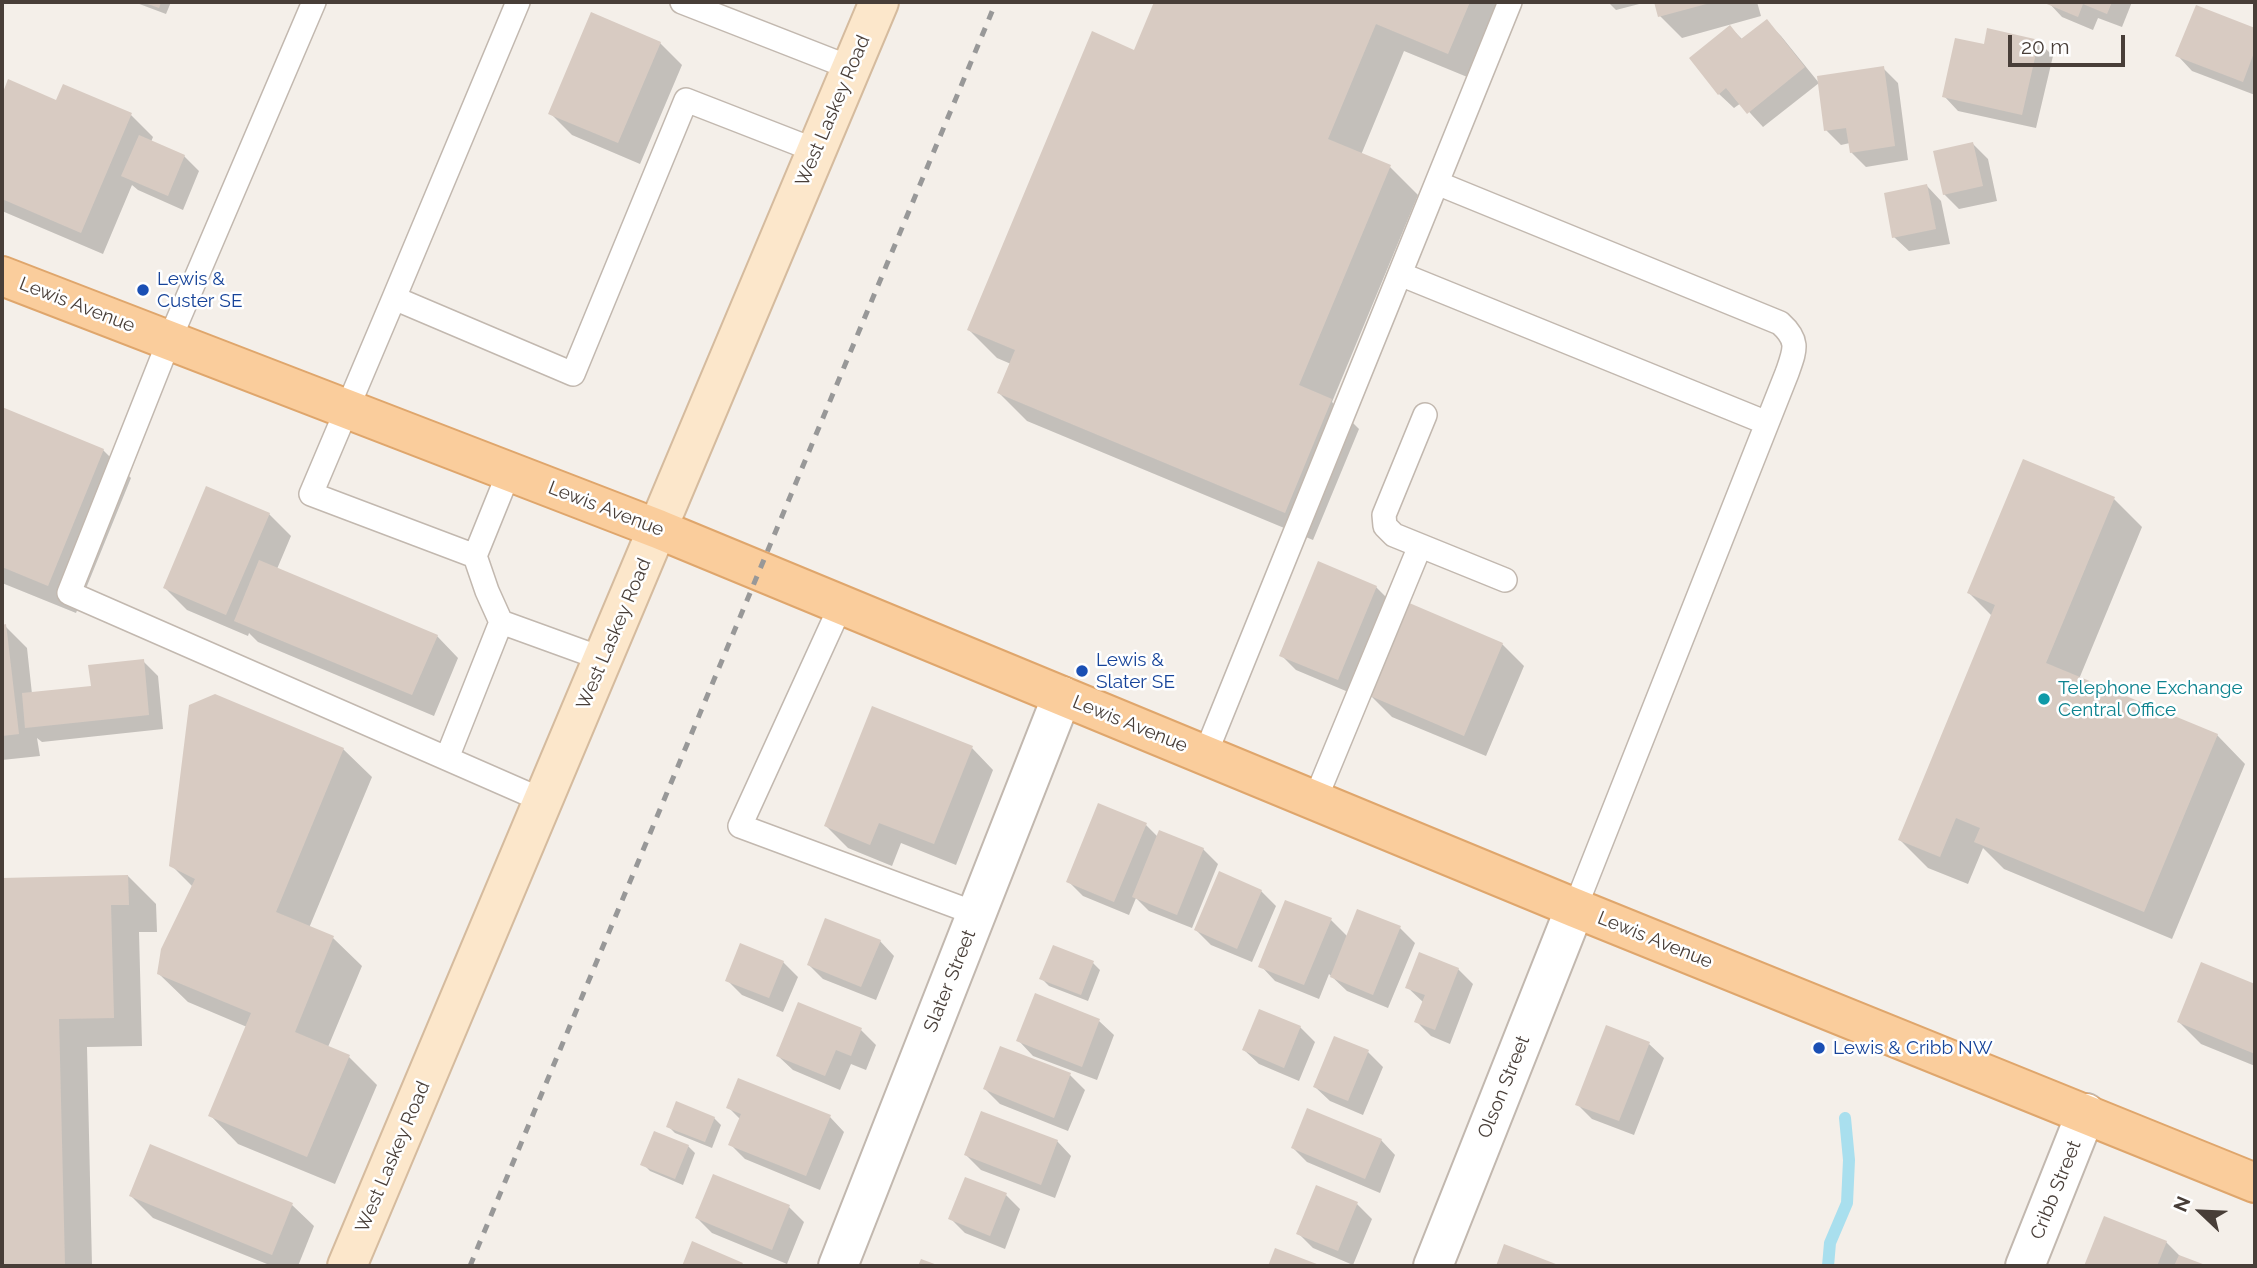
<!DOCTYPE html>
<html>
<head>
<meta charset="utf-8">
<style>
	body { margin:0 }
	#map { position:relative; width:2257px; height:1268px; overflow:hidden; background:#f4efe9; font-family:Raleway,sans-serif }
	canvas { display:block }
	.frame { position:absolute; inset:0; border:4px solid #483e38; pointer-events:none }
	.north { position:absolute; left:2166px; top:1177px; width:70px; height:70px; -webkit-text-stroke:5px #fff; paint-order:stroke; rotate:293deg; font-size:19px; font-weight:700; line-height:28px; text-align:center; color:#483e38 }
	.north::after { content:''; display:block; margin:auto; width:24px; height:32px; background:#483e38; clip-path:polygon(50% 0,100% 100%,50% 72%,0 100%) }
	.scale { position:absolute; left:2008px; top:35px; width:117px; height:32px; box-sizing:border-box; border:4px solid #483e38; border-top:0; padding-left:9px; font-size:21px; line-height:24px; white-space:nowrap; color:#483e38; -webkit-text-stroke:5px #fff; paint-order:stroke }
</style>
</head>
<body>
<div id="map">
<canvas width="2257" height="1268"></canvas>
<div class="frame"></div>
<div class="north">N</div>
<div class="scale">20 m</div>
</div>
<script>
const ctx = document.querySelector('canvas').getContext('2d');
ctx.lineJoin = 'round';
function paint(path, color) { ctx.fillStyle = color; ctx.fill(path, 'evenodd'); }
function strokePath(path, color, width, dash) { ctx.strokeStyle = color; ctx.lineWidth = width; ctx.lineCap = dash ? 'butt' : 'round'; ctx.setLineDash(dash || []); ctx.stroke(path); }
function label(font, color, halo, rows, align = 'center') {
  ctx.font = font + ' Raleway,sans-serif'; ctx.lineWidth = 5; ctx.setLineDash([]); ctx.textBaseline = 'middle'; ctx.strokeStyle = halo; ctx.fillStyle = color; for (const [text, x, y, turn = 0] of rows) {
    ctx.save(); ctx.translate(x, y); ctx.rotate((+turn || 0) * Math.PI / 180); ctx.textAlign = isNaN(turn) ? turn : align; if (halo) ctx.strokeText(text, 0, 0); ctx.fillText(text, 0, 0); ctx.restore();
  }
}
paint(new Path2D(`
	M134,2h37l-5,12z
	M1156,2h354l-33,79 -73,-30 -43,104 29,12 28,28 -86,207 27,27 -46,111 -286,-119 -28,-28 12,-29 -14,-6 -28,-28 166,-278z
	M1608,2h39l-31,8z
	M1656,2h101l4,14 -79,22 -22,-22z
	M2048,2h84l-10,25 -24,-9 -5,12 -31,-13z
	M2197,7l58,23v65l-63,-24 -14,-15z
	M1766,21l15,15 38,47 -56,44 -22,-24 -7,5 -15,-14 11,-67 13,13z
	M2038,41l15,15 -17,72 -78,-17 -14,-15z
	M660,43l22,22 -42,99 -68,-29 -22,-22z
	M1883,68l15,15 10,77 -42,7 -15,-15 -1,-9 -9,2 -15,-15z
	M9,82l48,20 74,13 22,22 -2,5 33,14 15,15 -16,39 -45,-20 -6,-5 -29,69 -101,-43v-112z
	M1973,144l15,15 9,42 -38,8 -15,-15z
	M1927,186l14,15 9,43 -41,7 -15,-14z
	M2,409l101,41 28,28 -55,135 -74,-30z
	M2114,499l28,28 -63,152 138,56 28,29 -73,175 -168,-70 -21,-21 -15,36 -40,-16 -28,-28 92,-224 -23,-23z
	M269,514l22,22 -14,33 160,67 21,22 -24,58 -176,-74 -9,-9 -1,3 -61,-26 -22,-22z
	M1376,587l15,15 -38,92 -57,-24 -15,-15z
	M5,626l22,22 5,46 61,-7 50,-26 15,15 5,53 -121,13 -5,-4 3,18 -38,4v-133z
	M1502,644l22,22 -38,90 -94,-39 -22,-22z
	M972,748l21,22 -37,95 -55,-22 -9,23 -44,-18 -22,-22z
	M343,749l29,28 -63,151 24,10 29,28 -34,81 21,10 28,28 -42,99 -97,-40 -28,-29 37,-88 -59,-25 -29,-28 34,-87 -22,-22z
	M1146,825l12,12 45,12 15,15 -26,64 -43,-17 -13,-13 -7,17 -46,-19 -15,-15z
	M128,876l28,28 1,28h-18l3,114 -55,1 5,219h-90v-387z
	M1261,891l15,15 -24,56 -41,-17 -15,-15z
	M1331,920l17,17 52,-9 15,15 -27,65 -41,-17 -18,-17 -10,25 -44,-18 -14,-15z
	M880,941l14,15 -18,44 -53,-21 -14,-14z
	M1054,947l39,16 7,7 -12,31 -39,-15 -8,-8z
	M783,962l15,15 -15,35 -41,-17 -15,-15z
	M2202,964l53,22v80l-54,-22 -22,-22z
	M1458,969l15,15 -23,60 -19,-8 -15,-15 8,-18 -17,-16z
	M1099,1021l15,14 -17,45 -64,-24 -14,-15z
	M1300,1027l15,15 -16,39 -40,-17 -15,-14z
	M861,1030l15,15 -10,25 -15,-6 -11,26 -47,-20 -15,-14z
	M1649,1044l15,14 -30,77 -42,-16 -15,-15z
	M1368,1052l15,15 -20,48 -33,-14 -15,-14z
	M1070,1075l15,15 -17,41 -68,-27 -15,-15z
	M728,1107l102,10 14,15 -24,58 -75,-31 -15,-15 11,-24z
	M714,1118l7,7 -9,23 -37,-15 -7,-7z
	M1381,1140l14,15 -15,38 -73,-31 -14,-14z
	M1057,1141l14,15 -16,42 -74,-28 -15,-15z
	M688,1146l7,7 -12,32 -33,-14 -7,-7z
	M151,1147l141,58 22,21 -16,40h-26l-119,-48 -22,-22z
	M714,1176l75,31 15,15 -17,42 -75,-31 -15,-15z
	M1317,1188l40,16 15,15 -19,46 -40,-17 -15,-15z
	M1006,1195l14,14 -15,40 -40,-16 -15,-15z
	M2105,1219l61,23 15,15 22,9h-117z`), '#0003');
strokePath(new Path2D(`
	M1828,1266l2,-23 17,-40 2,-43 -4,-42`), '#a9dfee', 12);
paint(new Path2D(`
	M142,2h19l-2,6z
	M1154,2h316l-22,52 -72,-30 -48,115 63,26 -92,220 33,14 -47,114 -288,-120 18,-43 -48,-20 125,-299 42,19z
	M1654,2h56v1l-52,14z
	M2042,2h70l-5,12 -24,-10 -5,13z
	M2196,5l59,23v22l-12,32 -68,-26z
	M591,12l70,30 -43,101 -70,-29z
	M1767,19l38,48 -58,47 -21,-26 -8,7 -29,-37 41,-33 11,14z
	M1987,28l52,12 -17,75 -80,-18 13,-59 29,6z
	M1884,66l11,80 -45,7 -4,-25 -22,3 -7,-55z
	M8,79l48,21 7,-16 69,29 -51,120 -79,-34v-104z
	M139,135l46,20 -17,41 -47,-20z
	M1973,142l10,44 -40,9 -10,-44z
	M1927,184l9,45 -44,9 -8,-45z
	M2,407l102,42 -56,137 -46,-19z
	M2023,459l92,38 -69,166 172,71 -74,178 -170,-70 6,-14 -24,-10 -16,39 -42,-17 97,-235 -28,-12z
	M206,486l64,27 -44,102 -63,-27z
	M259,560l179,75 -26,60 -178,-74z
	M1318,561l59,25 -39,94 -59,-24z
	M1407,602l96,41 -39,93 -96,-41z
	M6,624l13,110 -17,2v-111z
	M144,659l5,56 -124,13 -3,-35 69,-7 -3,-21z
	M215,694l129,54 -68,164 58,24 -39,96 55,23 -43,102 -99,-41 43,-103 -94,-39 4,-25 34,-70 -26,-13 20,-161z
	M872,706l101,40 -39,98 -55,-21 -9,22 -46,-19z
	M1098,803l49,20 -33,79 -48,-20z
	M1159,830l45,18 -27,67 -45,-18z
	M1219,871l43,19 -25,59 -43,-19z
	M128,875l1,30h-18l3,113 -55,1 6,247h-63v-388z
	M1285,900l47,18 -28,67 -46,-18z
	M1357,909l44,17 -28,69 -43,-18z
	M825,918l56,22 -20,47 -54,-22z
	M740,943l44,18 -15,37 -44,-17z
	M1053,945l41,16 -13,34 -42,-16z
	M1419,952l40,16 -24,62 -21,-8 11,-27 -20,-7z
	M2201,962l54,22v70l-78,-32z
	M1035,993l65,26 -18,48 -66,-26z
	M798,1002l64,26 -11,28 -15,-6 -11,26 -49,-20z
	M1259,1009l42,17 -17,42 -42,-18z
	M1606,1025l44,17 -31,79 -44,-16z
	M1334,1036l35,14 -21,51 -35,-14z
	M1000,1046l71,27 -17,45 -71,-29z
	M738,1078l93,37 -25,61 -78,-31 13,-31 -15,-6z
	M676,1101l39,16 -10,25 -39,-15z
	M1307,1108l75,31 -17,40 -74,-31z
	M981,1111l77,29 -17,45 -77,-30z
	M654,1131l35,14 -14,34 -35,-14z
	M150,1144l143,59 -21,52 -143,-59z
	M713,1174l77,31 -18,45 -77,-32z
	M965,1177l42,16 -17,43 -42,-17z
	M1316,1185l42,17 -20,49 -42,-17z
	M2104,1216l63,25 -10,25h-73z
	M692,1241l51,22 -2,3h-59z
	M1504,1244l57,22h-65z
	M1275,1248l47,18h-54z
	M2179,1255l29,11h-34z
	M921,1259l19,7h-22z`), '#d8cbc2');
const lane = new Path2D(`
	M314,2l-145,339 -100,252 475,208
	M682,2l169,66
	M1437,183l343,140c20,18 15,27 7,50l-212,535
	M1400,274l367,149
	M394,298l124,-296
	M1425,415l-41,100 1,11 9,9 111,45
	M475,556l-164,-62 83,-196 179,76 113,-274 131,51
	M841,605l-101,221 237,88
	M501,622l-14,-31 -12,-35 34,-84
	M1205,755l305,-753
	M447,758l54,-136 102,37
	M1315,800l105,-254`);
const street = new Path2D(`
	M838,1266l224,-570
	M1433,1266l142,-358
	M2025,1266l61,-153`);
const secondary = new Path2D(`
	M347,1266l532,-1264`);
const primary = new Path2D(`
	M2,276l656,253 917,379 680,275`);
strokePath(lane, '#c2b8af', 26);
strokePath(street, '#c2b8af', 42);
strokePath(secondary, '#d5bb9e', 42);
strokePath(primary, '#dfa66c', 42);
strokePath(lane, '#fff', 23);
strokePath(street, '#fff', 38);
strokePath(secondary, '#fce7cb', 38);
strokePath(primary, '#facd9c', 38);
strokePath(new Path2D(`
	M470,1266l526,-1264`), '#989898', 5, [9, 9]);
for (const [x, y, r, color] of [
	[143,290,7,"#1a4fb4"],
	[1082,671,7,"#1a4fb4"],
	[2044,699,7,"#0f9aa8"],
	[1819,1048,7,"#1a4fb4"]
]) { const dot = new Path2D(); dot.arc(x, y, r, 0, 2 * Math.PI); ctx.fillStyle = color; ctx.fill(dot); strokePath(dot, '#fff', 2.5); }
label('19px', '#483e38', '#fff', [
	["West Laskey Road",833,111,-67],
	["Lewis Avenue",77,305,21],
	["Lewis Avenue",606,509,21],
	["West Laskey Road",614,634,-67],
	["Lewis Avenue",1130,724,22],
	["Lewis Avenue",1655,940,22],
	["Slater Street",950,981,-68],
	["Olson Street",1504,1087,-68],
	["West Laskey Road",393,1157,-67],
	["Cribb Street",2056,1190,-68]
]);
label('19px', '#164399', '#fff', [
	["Lewis &",157,279],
	["Custer SE",157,301],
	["Lewis &",1096,660],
	["Slater SE",1096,682],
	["Lewis & Cribb NW",1833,1048]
], 'left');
label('19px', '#0d838f', '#fff', [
	["Telephone Exchange",2058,688],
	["Central Office",2058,710]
], 'left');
</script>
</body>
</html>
